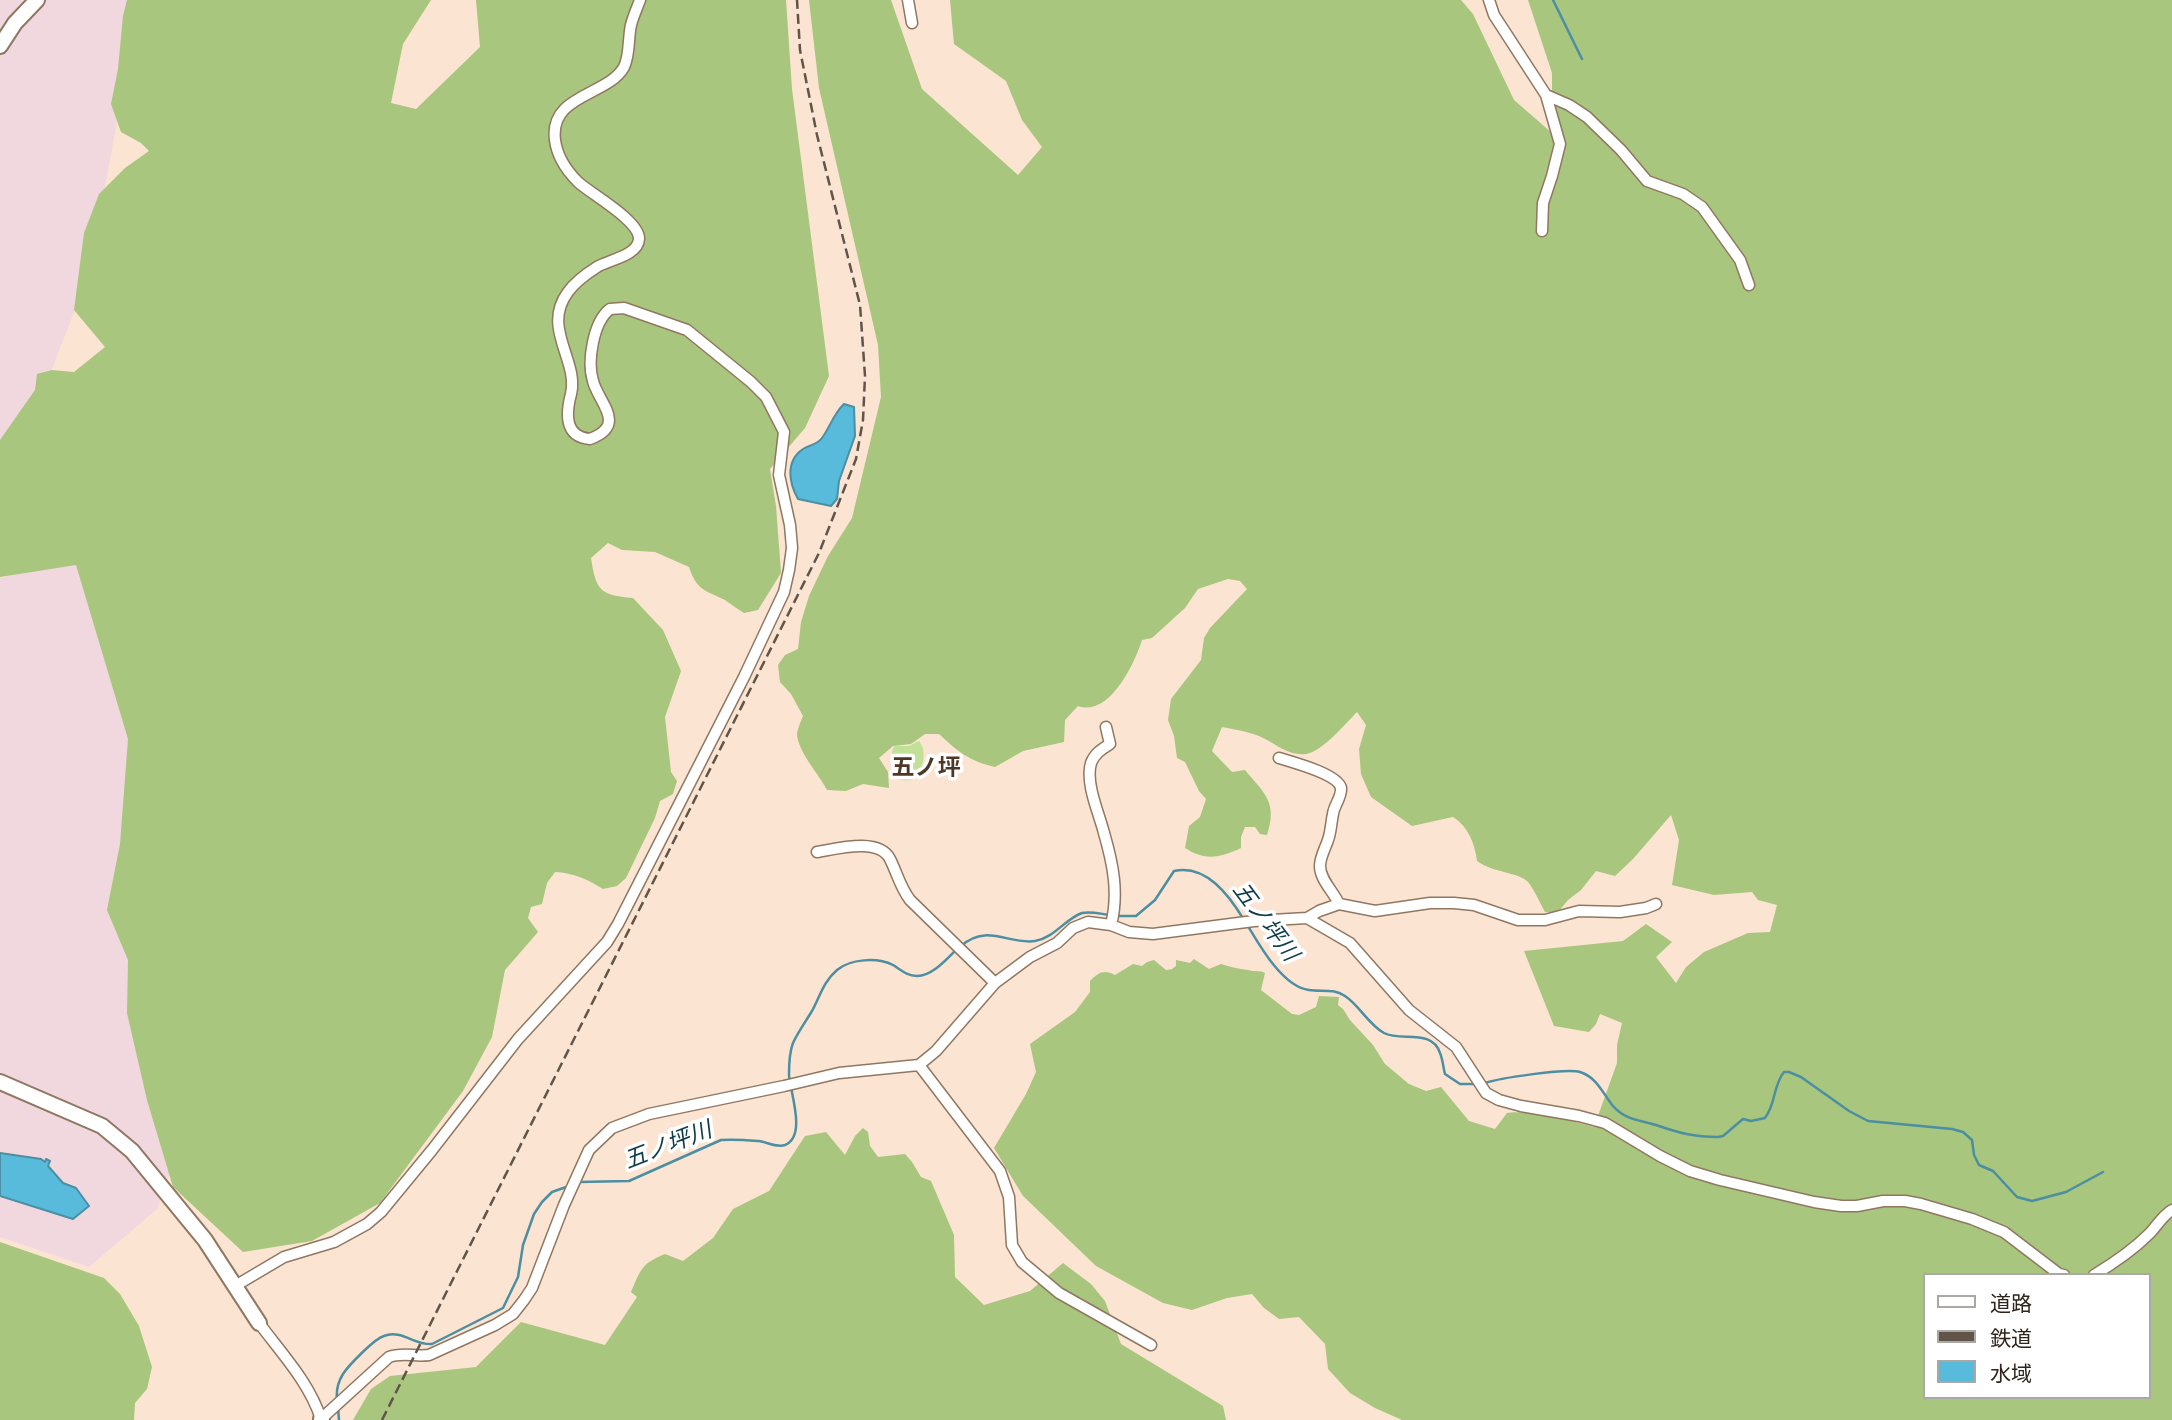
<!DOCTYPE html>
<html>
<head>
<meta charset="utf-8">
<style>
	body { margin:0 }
	#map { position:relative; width:2172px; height:1420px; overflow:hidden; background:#fbe4d1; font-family:Karla,"Noto Sans JP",sans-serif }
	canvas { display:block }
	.legend { position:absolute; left:1923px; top:1273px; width:228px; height:126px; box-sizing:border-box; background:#fff; border:2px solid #aba7a4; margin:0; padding:9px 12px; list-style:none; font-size:21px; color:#2e241b }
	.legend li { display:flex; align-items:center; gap:14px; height:35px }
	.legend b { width:35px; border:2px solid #aba7a4 }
</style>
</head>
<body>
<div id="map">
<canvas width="2172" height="1420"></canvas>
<ul class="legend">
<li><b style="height:9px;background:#fff"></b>道路</li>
<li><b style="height:9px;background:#615449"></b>鉄道</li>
<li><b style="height:19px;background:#59bbdc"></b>水域</li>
</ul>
</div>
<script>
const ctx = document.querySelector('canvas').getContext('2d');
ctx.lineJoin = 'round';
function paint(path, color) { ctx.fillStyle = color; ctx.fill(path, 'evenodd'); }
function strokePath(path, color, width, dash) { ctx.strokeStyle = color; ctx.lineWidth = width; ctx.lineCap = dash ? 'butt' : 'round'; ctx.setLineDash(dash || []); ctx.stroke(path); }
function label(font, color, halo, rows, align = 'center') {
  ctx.font = font + ' Karla,"Noto Sans JP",sans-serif'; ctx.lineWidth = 7; ctx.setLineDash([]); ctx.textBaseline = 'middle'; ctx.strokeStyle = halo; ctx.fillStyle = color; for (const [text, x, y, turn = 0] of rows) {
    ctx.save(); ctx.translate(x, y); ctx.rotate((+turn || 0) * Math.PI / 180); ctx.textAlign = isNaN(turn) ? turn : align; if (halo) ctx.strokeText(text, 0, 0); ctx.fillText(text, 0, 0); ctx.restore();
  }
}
paint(new Path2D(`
	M0,0h144l-8,17 -47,257 -41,105 -48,78z
	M87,556l50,176 59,369 -39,108 -68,58 -89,-30v-659z`), '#f1d7de');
paint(new Path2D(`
	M919,741c9,11 2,22 3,35 -10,5 -20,7 -30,0v-24l2,-6h15z`), '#c2e098');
paint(new Path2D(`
	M127,0h304l-28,44 -12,59 25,6 64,-62 -4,-47h310l6,89 37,287 -24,52 -35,41 6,37 5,67 -23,37 -14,3c-7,-4 -13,-9 -19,-13 -20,-10 -28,-9 -36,-33l-34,-15 -33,-2 -14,-7 -17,15c5,33 9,37 42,40l30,32 18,41 -16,46 6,55 6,9 -4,13 -13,7 -5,17 -29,60 -9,8 -14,3c-16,-10 -29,-16 -48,-17l-8,11 -5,21 -11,3 -3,11 10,14 -33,38 -13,67 -29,54 -83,112 -68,38 -69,11 -70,-65 -26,-87 -20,-87 1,-53 -21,-50 13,-66 8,-105 -52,-174 -76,12v-137l35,-50 2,-16 15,-4 22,2 31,-25 -31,-37 10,-77 15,-39 26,-26 24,-17 -8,-8 -20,-11 -10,-28 7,-35 5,-53z
	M809,0h82l31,89 96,86 24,-28 -20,-27 -16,-39 -52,-37 -4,-44h511l12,14 41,86 38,33v-60l-24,-73h644v1420h-770l-27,-12 -25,-15 -22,-24 -3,-25 -26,-27 -20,2 -15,-11 -12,-14 -25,4 -35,12 -29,-7 -67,-37 -73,-70 -29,-48 32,-54 10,-22 -6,-28 45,-32 15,-20v-11c8,-9 15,-12 25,-6l18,-11 9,2 5,-4 7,-2 12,10 6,-1 4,-3v-6l14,3 4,-4 15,10 12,-5c9,3 18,5 27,6 7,2 11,0 17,3l-4,17 31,24 7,1 17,-8 3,-11 20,1 -1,8 5,4 7,11 23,25 12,19 24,20 17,7 15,-4 28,34 26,8 12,-16c20,-4 66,8 87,14l23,-64v-18l5,-22 -22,-9 -4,10 -7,8 -35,-6 -30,-75 99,-10 23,-17 26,18 -16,15 20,26 10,-16 18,-15 44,-19 22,-1 7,-27 -19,-5 -6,-8 -38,3 -42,-10 7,-45 -8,-25 -38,44 -18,17 -19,-5 -15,19 -13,10 -10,12h-13c-5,-9 -10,-21 -17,-30 -9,-10 -35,-9 -51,-21 -2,-17 -9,-35 -24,-44l-41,9 -41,-29 -10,-23 -2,-25 7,-24 -9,-13c-11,11 -35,40 -51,42 -17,2 -27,-8 -41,-15 -13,-7 -28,-9 -43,-12l-10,24 20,21 13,-2c19,23 33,32 22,65l-7,-1 -5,-7h-10l-4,10v11c-21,10 -36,13 -56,0l4,-22 11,-9 6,-18 -7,-8 -14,-29 -8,-4 -3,-22 -6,-16 3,-21 30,-39 3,-22 6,-10 37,-39 -7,-8 -12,-2 -30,10 -13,19 -33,30 -10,2c-8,25 -33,77 -64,66l-13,14 -1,22 -41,9 -28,16c-26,-6 -38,-16 -56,-33h-14l-14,10 -18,2 -14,12 9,14 1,16 -26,-4 -17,7 -19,-1c-8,-16 -30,-39 -30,-57 1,-5 4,-12 6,-17l-12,-22 -11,-12 -2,-17 7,-10 13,-6 3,-27 8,-26 19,-40 24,-38 29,-121 -3,-52 -59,-257zM1925,1275h224v122h-224z
	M863,1128l5,4 2,14 8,11 27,-3 7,8 9,15 10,4 23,54 1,42 29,28 46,-14 33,-28 28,21 14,17 16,43 102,62 3,14h-873l18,-31 19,-13 86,-9 45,-45 84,23 32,-48 -6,-5c10,-23 10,-28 34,-38l18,7 30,-23 20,-29 36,-18 36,-55 21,-4 19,23 10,-19z
	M0,1242l104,36 16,16 19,32 13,41 -5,22 -12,14 -1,17h-134z`), '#a8c67d');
const water = new Path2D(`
	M844,404l10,3 1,29 -16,45 -2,18 -6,7 -33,-7c-9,-16 -13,-38 5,-50 7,-4 15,-5 19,-11 8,-11 12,-25 22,-34z
	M0,1153l41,6 4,3 1,-3 4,2 -2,5 15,17 13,5 13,18 -16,13 -73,-23z`);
paint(water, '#59bbdc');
strokePath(water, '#4c8ea2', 2);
strokePath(new Path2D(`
	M1553,0l29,59
	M1116,916h20l19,-16 19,-29c32,-7 55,24 70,49
	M1248,926c12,20 35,61 61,64 13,2 24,-2 36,6 15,10 23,28 39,37 17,9 48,-5 56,20 3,7 3,14 5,21l15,10h18
	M961,946c26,-23 48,-1 74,-5 19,-3 30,-22 47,-28 9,-2 19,1 28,2
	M1485,1083c15,-5 81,-15 95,-11 17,5 23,22 33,34 12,14 27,14 43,19 23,8 38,12 62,12l5,-1 20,-17 8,2 14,-3c11,-14 8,-33 19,-46h5l12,5 48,34 19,10 84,8 11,3 9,8 2,15 5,10 14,6 24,26 15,4 34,-9 37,-20
	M578,1182l51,-1 92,-41c13,-1 25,0 38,1 8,1 17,7 26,4 22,-9 5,-53 4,-70 0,-10 0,-22 4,-32 5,-11 13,-22 19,-32 8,-15 12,-30 25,-41 13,-11 40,-13 56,-5 8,5 14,11 24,11 15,0 29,-16 39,-26
	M337,1400c-1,-9 1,-18 6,-26 6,-9 31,-35 41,-38 17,-7 32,10 48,8l71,-36 15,-31 5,-32 11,-31 8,-12 10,-10 17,-6
	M338,1407l1,13`), '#4c8ea2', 2.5);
const street = new Path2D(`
	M908,0l4,23
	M1489,0l5,15 52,80 14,49 -8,32 -9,27 -1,28
	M1546,95l23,10 18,12 34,33 26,31 36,13 19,13 38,53 9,25
	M1106,727l4,17c-8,5 -15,9 -19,19 -6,20 8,50 13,70 9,31 15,60 7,92
	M1279,758c13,4 59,16 62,30 1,9 -7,17 -8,26 -2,9 -2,18 -5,26 -3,9 -8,17 -8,26 0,14 14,26 19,38
	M817,852c19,-3 62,-15 73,7 7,14 10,28 20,41l85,83
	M1307,918l12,-7 20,-7 36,7 55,-8h24l20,2 44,15h27l34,-9 41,1 26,-4 10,-4
	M919,1065l81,106 9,26 3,48 10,17 37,31 92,52
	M2094,1275c20,-12 38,-24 55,-41 8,-8 13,-18 23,-24
	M235,1286l49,-29 50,-15 33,-18 14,-12 51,-62 86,-111 89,-97 11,-18 126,-247 40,-85 5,-22 3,-22 -2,-23 -11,-50 5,-43 -18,-35 -15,-15 -64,-52 -63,-22 -14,1c-17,13 -23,53 -17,72 5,21 35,44 -3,58 -26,-2 -24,-26 -19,-45 8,-34 -30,-66 -3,-102 7,-10 18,-18 29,-25 11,-7 41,-11 42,-28 1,-18 -48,-45 -61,-57 -11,-11 -21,-26 -23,-42 -6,-46 53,-44 69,-73 6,-12 4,-29 7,-42 2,-8 6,-17 9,-25
	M259,1323c23,31 50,59 62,96l68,-62c13,-5 26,0 40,-2l66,-30 18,-11 11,-14 8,-12 32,-83 25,-55 23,-22 37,-14 135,-28 55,-13 80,-8 17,-14 59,-68 35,-26 27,-14 16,-15 15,-6 23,3 18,7 24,2 101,-13 53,-3 43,25 59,67 47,37 30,46 13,7 22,6 58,10 26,7 55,33 30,15 30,9 94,22 27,4h16l26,-5h22l16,3 51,15 32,13 55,42 5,1`);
const secondary = new Path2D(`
	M0,46l15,-23 22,-23
	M0,1082l102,44 30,25 73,89 54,83
	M321,1419l1,1`);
strokePath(street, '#907762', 13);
strokePath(secondary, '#907762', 18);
strokePath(street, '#fff', 10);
strokePath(secondary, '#fff', 14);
strokePath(new Path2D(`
	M382,1420l437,-867 37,-94 7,-39 2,-44 -5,-71 -43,-170 -17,-85 -3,-50`), '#615449', 2.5, [10, 5]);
label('bold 23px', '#4e3825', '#fff', [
	["五ノ坪",926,768]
]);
label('italic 23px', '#0f3c4a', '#fff', [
	["五ノ坪川",1265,922,53],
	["五ノ坪川",668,1146,-21]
]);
</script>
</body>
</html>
